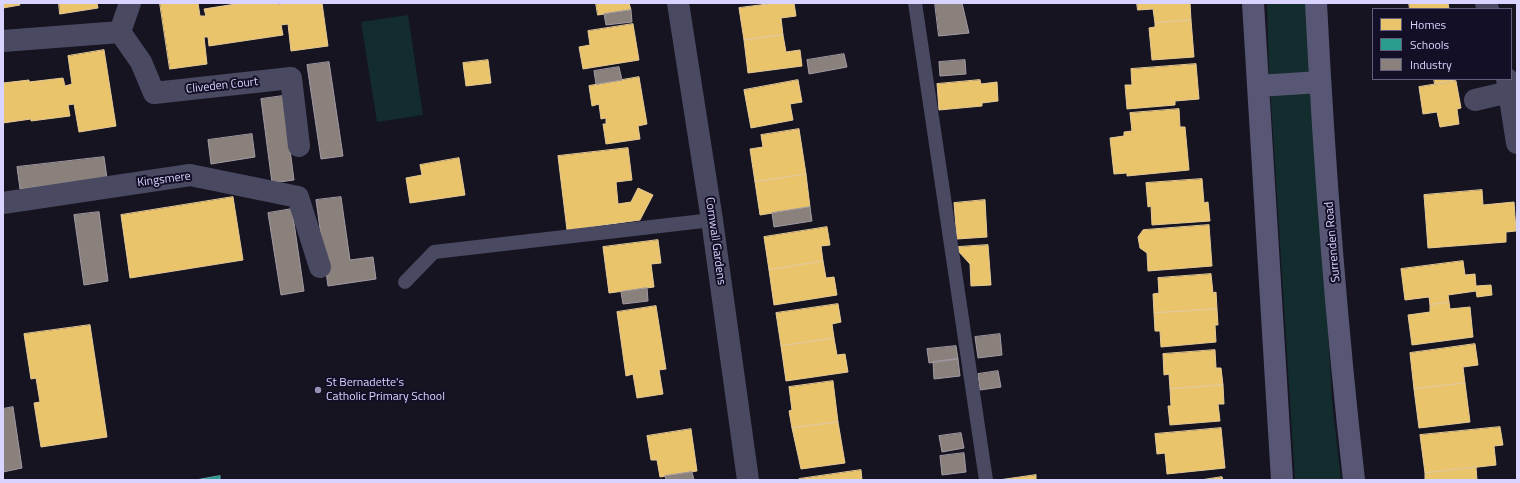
<!DOCTYPE html>
<html>
<head>
<meta charset="utf-8">
<style>
	body { margin:0 }
	#map { position:relative; width:1520px; height:483px; overflow:hidden; background:#161421; font-family:"Titillium Web",sans-serif }
	canvas { display:block }
	.frame { position:absolute; inset:0; border:4px solid #d9d4ff; pointer-events:none }
	.legend { position:absolute; left:1372px; top:8px; width:140px; height:72px; box-sizing:border-box; background:#130f26; border:1px solid #625e7d; margin:0; padding:5px 7px; list-style:none; font-size:12px; color:#d9d4ff }
	.legend li { display:flex; align-items:center; gap:8px; height:20px }
	.legend b { width:20px; border:1px solid #625e7d }
</style>
</head>
<body>
<div id="map">
<canvas width="1520" height="483"></canvas>
<div class="frame"></div>
<ul class="legend">
<li><b style="height:11px;background:#e9c46a"></b>Homes</li>
<li><b style="height:11px;background:#2a9d8f"></b>Schools</li>
<li><b style="height:11px;background:#8a817c"></b>Industry</li>
</ul>
</div>
<script>
const ctx = document.querySelector('canvas').getContext('2d');
ctx.lineJoin = 'round';
function paint(path, color) { ctx.fillStyle = color; ctx.fill(path, 'evenodd'); }
function strokePath(path, color, width, dash) { ctx.strokeStyle = color; ctx.lineWidth = width; ctx.lineCap = dash ? 'butt' : 'round'; ctx.setLineDash(dash || []); ctx.stroke(path); }
function label(font, color, halo, rows, align = 'center') {
  ctx.font = font + ' "Titillium Web",sans-serif'; ctx.lineWidth = 4; ctx.setLineDash([]); ctx.textBaseline = 'middle'; ctx.strokeStyle = halo; ctx.fillStyle = color; for (const [text, x, y, turn = 0] of rows) {
    ctx.save(); ctx.translate(x, y); ctx.rotate((+turn || 0) * Math.PI / 180); ctx.textAlign = isNaN(turn) ? turn : align; if (halo) ctx.strokeText(text, 0, 0); ctx.fillText(text, 0, 0); ctx.restore();
  }
}
paint(new Path2D(`
	M1267,3h42l23,397 9,80h-46l-26,-409z
	M408,15l15,100 -46,7 -16,-100z`), '#132c2d');
const homes = new Path2D(`
	M3,3h16l1,2 -17,3z
	M59,3h38l1,5 -38,6z
	M160,3h38l2,13h6l-2,-7 38,-6h36l1,2 5,-2h38l6,43 -37,5 -3,-27 -7,1 2,10 -74,11 -1,-9h-4l3,27 -37,5z
	M596,3h33l2,7 -33,5z
	M776,3h18l2,13 -15,2 2,17 -39,5 -5,-32z
	M1137,3h53l1,17 -36,3 -2,-14 -15,1z
	M1409,3h39l1,6h-39z
	M1191,20l3,37 -42,3 -3,-32 6,-1v-4z
	M633,24l6,36 -56,9 -4,-22 11,-2 -2,-14z
	M783,35l3,17 14,-2 2,16 -54,7 -4,-33z
	M104,50l12,76 -37,6 -5,-28 -6,1 2,11 -39,5v-2l-28,4v-40l26,-3v2l34,-4 2,8 7,-2 -4,-28z
	M488,60l3,23 -25,3 -3,-23z
	M1196,64l3,35 -24,2v4l-48,4 -2,-24h7l-1,-16z
	M639,77l8,47 -9,2 2,13 -34,5 -3,-20h3v-6l-5,1 -2,-15 -7,2 -3,-20z
	M1434,79h20v2l-19,3z
	M798,80l4,22 -12,2 3,16 -42,8 -7,-38z
	M980,80l1,4 16,-2 1,19 -16,2v3l-43,4 -2,-26z
	M1456,81l5,27 -4,1 2,15 -19,3 -3,-15 -14,2 -4,-27z
	M1179,109l1,18h5l4,43 -62,6v-3l-13,1 -4,-36 14,-2v-4l8,-1 -2,-18z
	M799,129l7,45 -51,8 -5,-33 13,-2 -2,-12z
	M628,148l4,32 -16,2 2,22 13,-2 7,-14 15,7 -13,25 -73,10 -9,-74z
	M459,158l6,37 -55,8 -4,-25 16,-3 -2,-10z
	M806,174l4,33 -50,8 -5,-33z
	M1202,179l2,24 4,-1 2,19 -58,4 -1,-19 -3,1 -2,-24z
	M1482,190l1,15 31,-3 2,29 -10,1v10l-78,6 -4,-53z
	M233,197l10,63 -113,18 -9,-63z
	M985,200l2,37 -30,2 -3,-36z
	M1209,225l3,41 -64,5 -1,-18 -7,-5 -2,-11 5,-7z
	M827,227l3,18 -9,1 2,15 -54,9 -5,-33z
	M658,240l3,23 -10,1 3,23 -45,6 -6,-46z
	M988,245l3,40 -20,1 -1,-22 -11,-12 -1,-5z
	M823,261l3,17 8,-1 3,18 -63,10 -5,-35z
	M1463,261l2,14 10,-1 1,12 15,-1 1,10 -15,2 -1,-6 -28,4 1,7 -19,3 -1,-8 -24,3 -4,-31z
	M1211,274l2,19 3,-1 1,17 -63,4 -1,-19 6,-1 -1,-15z
	M1449,302l1,7 20,-2 3,30 -61,8 -4,-30 22,-3v-7z
	M838,304l3,18 -9,2 2,14 -53,8 -5,-33z
	M656,306l10,63 -7,1 4,24 -26,4 -4,-24 -7,2 -9,-64z
	M1217,309l1,16h-3l1,17 -55,5 -1,-16h-5l-1,-18z
	M90,325l17,112 -66,10 -7,-44 6,-1 -4,-24 -5,1 -7,-45z
	M834,338l3,17 8,-1 3,18 -62,9 -5,-35z
	M1475,344l3,21 -15,2 2,16 -51,6 -4,-36z
	M1215,350l1,18h5l2,17 -53,4 -1,-15 -5,1 -1,-21z
	M833,381l5,41 -46,6 -3,-17 3,-1 -3,-23z
	M1465,383l5,39 -51,6 -5,-39z
	M1223,385l1,19h-6l2,17 -50,4 -2,-19h3l-1,-17z
	M838,422l7,41 -44,6 -9,-41z
	M1500,427l3,18 -9,1 2,19 -71,8 -5,-38z
	M1221,428l4,40 -58,6 -2,-21 -8,1 -2,-20z
	M691,429l6,42 -37,6 -3,-17h-6l-4,-24z
	M1476,467l1,13h-52v-7z
	M861,470l1,10h-63v-1z
	M1036,475v5h-37z
	M1222,477l1,3h-22z`);
paint(homes, '#e9c46a');
strokePath(homes, '#e4c997', 1);
const schools = new Path2D(`
	M220,476v4h-24z`);
paint(schools, '#2a9d8f');
strokePath(schools, '#5eaeb1', 1);
const industry = new Path2D(`
	M935,3h27l7,30 -30,3z
	M631,10l1,12 -26,3 -2,-11z
	M844,54l3,13 -38,7 -2,-14z
	M965,60l1,14 -26,2 -1,-14z
	M329,62l14,94 -22,3 -14,-94z
	M619,67l3,13 -26,4 -2,-13z
	M283,96l11,84 -22,3 -11,-84z
	M252,134l3,23 -44,7 -3,-24z
	M104,157l3,21 -87,11 -3,-22z
	M341,197l9,63 23,-3 3,22 -48,7 -12,-86z
	M810,207l2,14 -38,6 -2,-14z
	M292,209l12,82 -23,4 -13,-82z
	M99,212l9,69 -24,4 -10,-70z
	M647,288l1,13 -25,3 -2,-12z
	M1000,334l2,21 -24,3 -3,-21z
	M956,346l2,13 -29,4 -2,-14z
	M958,359l2,17 -26,3 -1,-17z
	M998,371l3,16 -21,3 -2,-16z
	M13,407l9,61 -19,4v-63z
	M961,433l3,15 -22,4 -3,-16z
	M964,453l2,19 -24,3 -2,-19z
	M692,472l2,8h-28l-1,-4z`);
paint(industry, '#8a817c');
strokePath(industry, '#a29aa3', 1);
strokePath(new Path2D(`
	M915,3l71,477
	M405,282l29,-30 278,-32`), '#4a4962', 14);
strokePath(new Path2D(`
	M678,3l34,217 36,260
	M1486,3l2,6
	M120,32l10,-29
	M3,41l117,-9 21,30 13,31 137,-15 8,68
	M1507,79l10,64
	M1475,100l34,-8
	M3,203l187,-28 108,22 22,70`), '#4a4962', 22);
strokePath(new Path2D(`
	M1253,3l29,477
	M1316,3c8,159 20,319 38,477
	M1258,86l62,-4`), '#575674', 22);
for (const [x, y, r, color] of [
	[318,390,4,"#9591b1"]
]) { const dot = new Path2D(); dot.arc(x, y, r, 0, 2 * Math.PI); ctx.fillStyle = color; ctx.fill(dot); strokePath(dot, '#130f26', 1.5); }
label('12px', '#d9d4ff', '#130f26', [
	["Cliveden Court",222,86,-6],
	["Kingsmere",164,180,-7],
	["Cornwall Gardens",715,241,82],
	["Surrenden Road",1333,242,-95]
]);
label('12px', '#d9d4ff', '#130f26', [
	["St Bernadette's",326,383],
	["Catholic Primary School",326,397]
], 'left');
</script>
</body>
</html>
